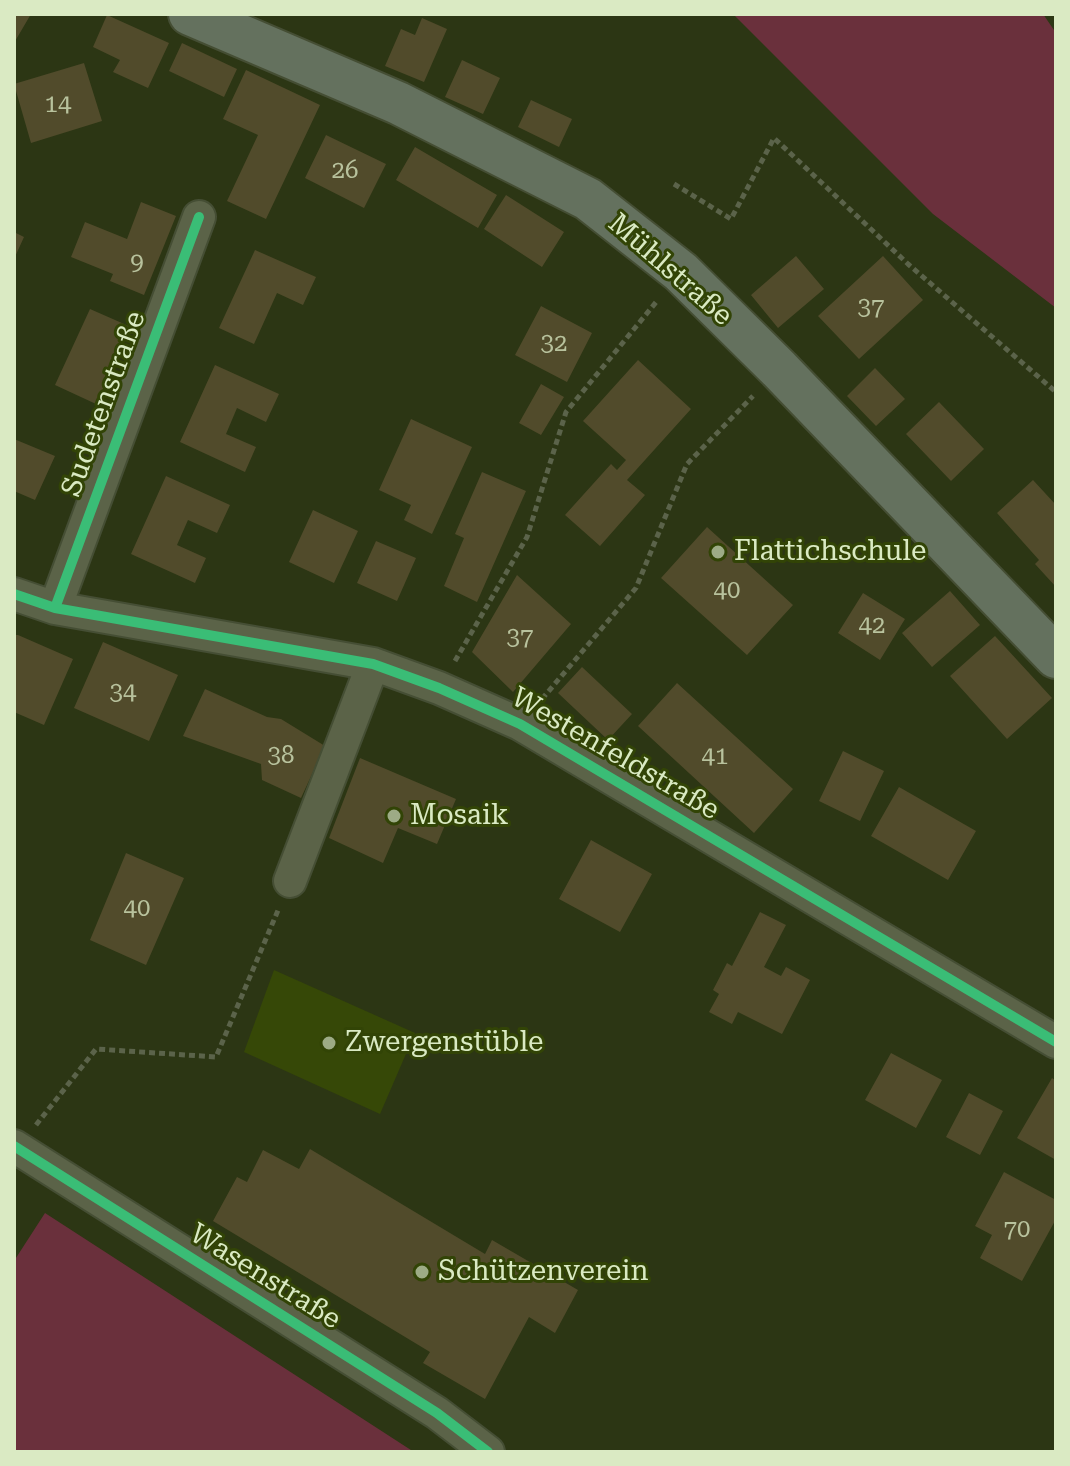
<!DOCTYPE html>
<html>
<head>
<meta charset="utf-8">
<style>
	body { margin:0 }
	#map { position:relative; width:1070px; height:1466px; overflow:hidden; background:#2c3614; font-family:"Roboto Serif",serif }
	canvas { display:block }
	.frame { position:absolute; inset:0; border:16px solid #daeac3; pointer-events:none }
</style>
</head>
<body>
<div id="map">
<canvas width="1070" height="1466"></canvas>
<div class="frame"></div>
</div>
<script>
const ctx = document.querySelector('canvas').getContext('2d');
ctx.lineJoin = 'round';
function paint(path, color) { ctx.fillStyle = color; ctx.fill(path, 'evenodd'); }
function strokePath(path, color, width, dash) { ctx.strokeStyle = color; ctx.lineWidth = width; ctx.lineCap = dash ? 'butt' : 'round'; ctx.setLineDash(dash || []); ctx.stroke(path); }
function label(font, color, halo, rows, align = 'center') {
  ctx.font = font + ' "Roboto Serif",serif'; ctx.lineWidth = 6; ctx.setLineDash([]); ctx.textBaseline = 'middle'; ctx.strokeStyle = halo; ctx.fillStyle = color; for (const [text, x, y, turn = 0] of rows) {
    ctx.save(); ctx.translate(x, y); ctx.rotate((+turn || 0) * Math.PI / 180); ctx.textAlign = isNaN(turn) ? turn : align; if (halo) ctx.strokeText(text, 0, 0); ctx.fillText(text, 0, 0); ctx.restore();
  }
}
paint(new Path2D(`
	M274,970l141,63 -35,81 -136,-62z`), '#364807');
paint(new Path2D(`
	M733,14h310l13,19v275l-123,-94z
	M45,1213l369,239h-400v-191z`), '#6a303c');
paint(new Path2D(`
	M14,14h17l-17,29z
	M107,15l62,28 -21,45 -35,-16 7,-12 -27,-13z
	M422,18l25,11 -23,53 -39,-16 16,-37 14,6z
	M182,43l55,26 -13,28 -55,-26z
	M462,60l38,18 -17,36 -38,-17z
	M84,63l18,58 -71,22 -17,-59z
	M246,70l74,35 -54,114 -39,-18 31,-66 -35,-16z
	M531,100l41,19 -13,28 -41,-20z
	M326,135l60,29 -22,44 -59,-30z
	M415,147l82,48 -19,33 -82,-48z
	M506,195l58,37 -22,35 -58,-38z
	M141,202l35,14 -32,79 -34,-14 3,-7 -42,-17 14,-35 42,17z
	M14,232l10,5 -10,22z
	M255,250l61,27 -13,28 -26,-12 -23,51 -35,-16z
	M796,256l28,33 -46,39 -27,-33z
	M883,256l40,44 -64,59 -41,-43z
	M541,306l51,27 -25,49 -52,-27z
	M90,309l41,18 -35,77 -41,-19z
	M638,360l53,49 -64,71 18,15 -45,51 -35,-31 46,-51 6,6 9,-10 -43,-39z
	M215,365l64,29 -13,28 -29,-14 -11,26 30,13 -11,25 -65,-30z
	M875,368l30,31 -29,27 -29,-30z
	M541,384l23,13 -23,38 -22,-12z
	M939,402l45,47 -33,32 -45,-47z
	M411,419l61,28 -40,87 -28,-14 7,-15 -32,-15z
	M14,439l41,17 -20,44 -21,-9z
	M482,472l44,19 -49,111 -33,-16 20,-48 -9,-4z
	M166,476l64,29 -13,28 -29,-13 -11,25 29,13 -11,25 -64,-29z
	M1033,480l23,25v82l-21,-23 4,-4 -42,-47z
	M313,510l45,21 -24,52 -45,-21z
	M707,527l86,78 -46,50 -86,-77z
	M376,541l40,17 -19,43 -40,-18z
	M517,575l54,49 -58,68 -41,-40z
	M950,591l30,34 -48,42 -30,-34z
	M863,593l42,26 -25,41 -42,-27z
	M14,635h4l55,24 -29,66 -30,-13z
	M995,636l57,62 -45,41 -57,-63z
	M103,642l75,33 -29,66 -75,-33z
	M582,667l50,47 -24,26 -50,-47z
	M677,683l116,106 -39,44 -116,-107z
	M205,689l62,28 14,2 44,27 -24,52 -39,-18 -1,-16 -78,-28z
	M843,751l41,20 -24,50 -41,-20z
	M360,758l96,41 -19,45 -39,-16 -15,35 -54,-25z
	M899,787l77,44 -28,49 -77,-44z
	M591,840l61,34 -32,58 -61,-33z
	M126,853l58,25 -38,87 -56,-25z
	M760,912l26,13 -22,42 17,9 5,-9 24,13 -28,54 -44,-22 -6,12 -23,-12 10,-18 -6,-4 14,-27 5,3z
	M891,1053l51,27 -26,48 -51,-28z
	M1052,1078l4,3v79l-39,-22z
	M969,1093l34,18 -23,44 -34,-18z
	M310,1149l175,105 7,-14 86,50 -23,43 -26,-16 -44,82 -62,-36 7,-11 -217,-131 24,-44 10,5 16,-32 36,19z
	M1004,1172l52,28v19l-34,62 -42,-23 12,-23 -17,-9z`), '#514b2b');
const minor = new Path2D(`
	M14,594l41,14 318,56 66,24 81,36 536,318
	M55,608l144,-391
	M290,881l83,-217
	M14,1146l423,267 51,39`);
const major = new Path2D(`
	M190,14l208,89 190,96 93,73 98,97 277,288`);
strokePath(minor, '#454e34', 36);
strokePath(major, '#454e34', 46);
strokePath(new Path2D(`
	M674,184l57,35 43,-81 134,126 148,128
	M455,661l72,-124 39,-125 91,-111
	M542,699l94,-111 51,-124 66,-68
	M36,1125l60,-76 120,8 63,-149`), '#5b634a', 5, [6, 4]);
strokePath(minor, '#5b6348', 32);
strokePath(major, '#64715e', 42);
strokePath(new Path2D(`
	M14,594l41,14 318,56 66,24 81,36 536,318
	M55,608l144,-391
	M14,1146l423,267 51,39`), '#3abd76', 10);
for (const [x, y, r, color] of [
	[718,552,8,"#9dab86"],
	[394,816,8,"#9dab86"],
	[329,1043,8,"#9dab86"],
	[422,1272,8,"#9dab86"]
]) { const dot = new Path2D(); dot.arc(x, y, r, 0, 2 * Math.PI); ctx.fillStyle = color; ctx.fill(dot); strokePath(dot, '#324406', 3); }
label('24px', '#b8c29d', null, [
	["14",58,105],
	["26",345,171],
	["9",137,263],
	["37",871,308],
	["32",554,344],
	["40",727,591],
	["42",872,626],
	["37",520,638],
	["34",123,693],
	["38",281,756],
	["41",715,757],
	["40",137,909],
	["70",1017,1230]
]);
label('28px', '#daeac3', '#324406', [
	["Mühlstraße",670,270,41],
	["Sudetenstraße",104,404,-70],
	["Westenfeldstraße",615,754,30],
	["Wasenstraße",265,1277,32]
]);
label('28px', '#daeac3', '#324406', [
	["Flattichschule",734,552],
	["Mosaik",410,816],
	["Zwergenstüble",345,1043],
	["Schützenverein",438,1272]
], 'left');
</script>
</body>
</html>
